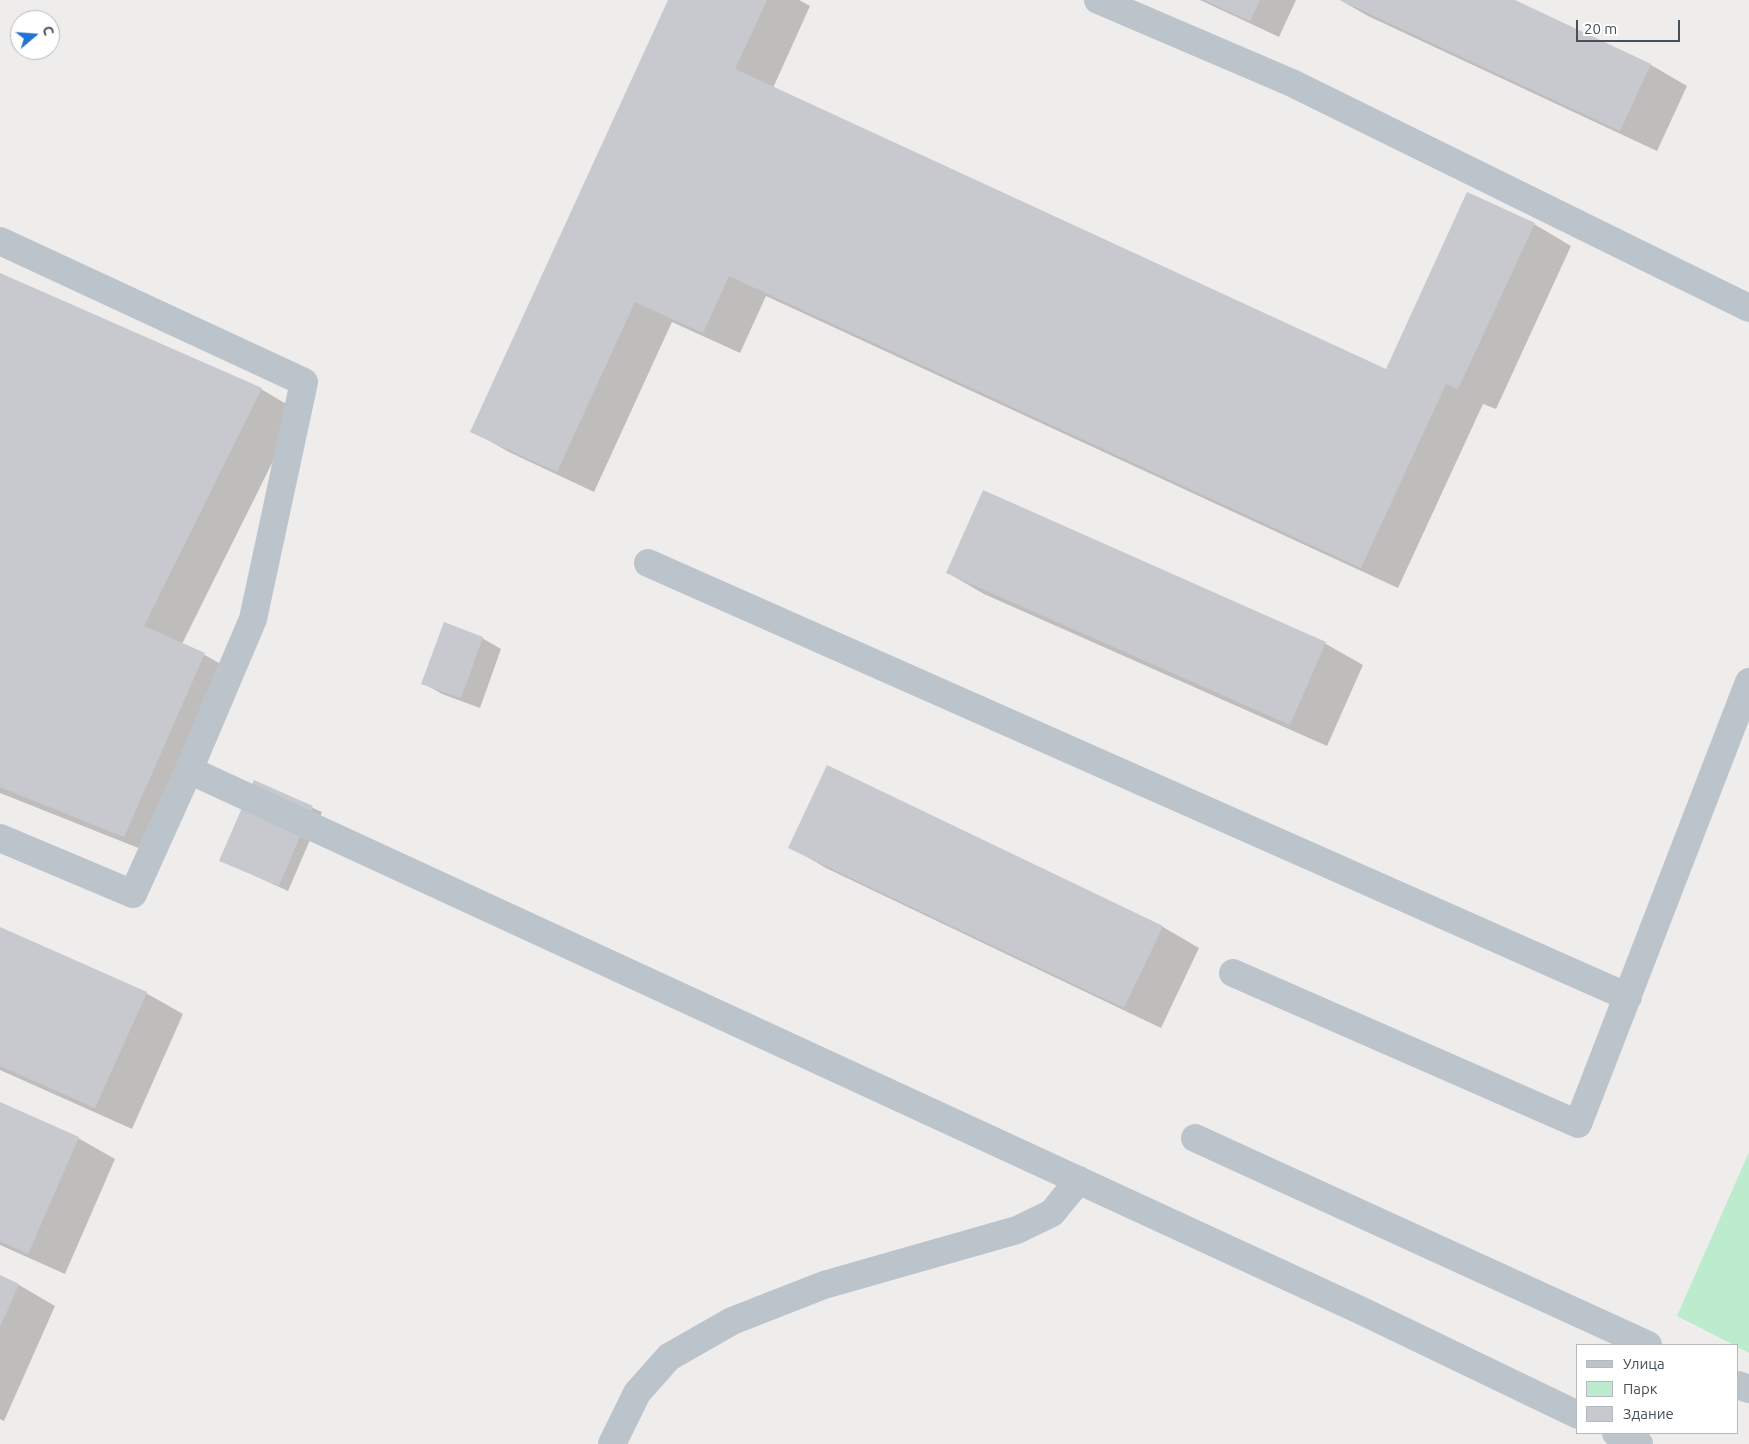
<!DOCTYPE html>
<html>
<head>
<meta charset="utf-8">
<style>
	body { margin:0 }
	#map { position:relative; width:1749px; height:1444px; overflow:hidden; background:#efecec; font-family:Ubuntu,sans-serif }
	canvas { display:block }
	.legend { position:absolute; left:1576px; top:1344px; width:162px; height:90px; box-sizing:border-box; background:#fff; border:1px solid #b5b9bd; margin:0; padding:6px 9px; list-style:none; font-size:15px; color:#465059 }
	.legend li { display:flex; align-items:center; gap:10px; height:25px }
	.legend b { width:25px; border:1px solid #b5b9bd }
	.north { position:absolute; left:10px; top:10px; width:50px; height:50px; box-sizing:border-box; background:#fff; border:1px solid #b5b9bd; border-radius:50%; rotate:72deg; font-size:14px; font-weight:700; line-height:20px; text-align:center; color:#465059 }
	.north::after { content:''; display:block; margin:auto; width:18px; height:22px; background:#2273d3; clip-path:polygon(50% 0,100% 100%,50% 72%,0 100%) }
	.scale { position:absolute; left:1576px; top:20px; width:104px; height:22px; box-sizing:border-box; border:2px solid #465059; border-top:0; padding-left:6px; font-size:15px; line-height:18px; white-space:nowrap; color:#465059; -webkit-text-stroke:4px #fff; paint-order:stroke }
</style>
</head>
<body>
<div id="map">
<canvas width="1749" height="1444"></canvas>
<ul class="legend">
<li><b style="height:6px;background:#bbc4cb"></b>Улица</li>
<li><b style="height:14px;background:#bceccd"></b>Парк</li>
<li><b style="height:14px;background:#c7c9cf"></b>Здание</li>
</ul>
<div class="north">С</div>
<div class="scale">20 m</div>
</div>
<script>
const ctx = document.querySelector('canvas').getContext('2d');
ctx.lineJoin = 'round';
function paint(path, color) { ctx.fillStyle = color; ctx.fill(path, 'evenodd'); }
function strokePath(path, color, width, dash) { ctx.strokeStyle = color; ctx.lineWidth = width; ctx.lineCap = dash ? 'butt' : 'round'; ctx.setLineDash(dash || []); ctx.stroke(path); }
paint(new Path2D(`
	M1749,1152v201l-11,-6v-2h-4l-57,-29z`), '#bceccd');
paint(new Path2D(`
	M669,0h130l11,6 -37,82 613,283 148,-147 37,22 -75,163 -13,-5 -85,184 -632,-292 -26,57 -68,-31 -78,170 -85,-40 -37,-21z
	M1200,0h96l-17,37z
	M1340,0h172l139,65 36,21 -30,65 -289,-135z
	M0,274l261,115 37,22 -116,233 23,11 36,21 -80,181 -161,-64z
	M983,492l343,152 37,21 -36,81 -343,-152 -36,-21z
	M482,638l19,11 -21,59 -38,-14 -19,-11z
	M254,782l68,30 -34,79 -68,-31z
	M790,847l373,80 36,21 -38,80 -335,-160z
	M0,928l146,65 37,21 -51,115 -132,-59z
	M0,1103l78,35 37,21 -50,115 -65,-29z
	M0,1276l19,9 36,21 -51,115 -4,-2z`), '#0003');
paint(new Path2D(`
	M668,0h99l-32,69 651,300 81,-177 68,31 -77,166 -12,-5 -85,184 -632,-292 -26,57 -68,-31 -78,170 -87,-40z
	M1204,0h56l-10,21z
	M1340,0h175l136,64 -31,67z
	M0,273l262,115 -118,238 61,27 -81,184 -124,-50z
	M983,490l343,152 -36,83 -344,-152z
	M444,622l39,15 -22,61 -40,-14z
	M827,765l336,161 -39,82 -336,-160z
	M254,780l59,26 -34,80 -60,-25z
	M0,927l147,65 -52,116 -95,-42z
	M0,1102l79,35 -51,117 -28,-13z
	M0,1275l19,9 -19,43z`), '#c7c9cf');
strokePath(new Path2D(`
	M1098,0l194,83 457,225
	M0,241l304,141 -51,237 -64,151 -56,124 -133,-56
	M648,563l980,434
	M189,770l1173,541 216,104
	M1233,973l345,151 171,-442
	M1195,1138l453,207
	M1738,1385l11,4
	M1616,1433l23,11
	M612,1444l25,-51 32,-36 63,-36 92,-36 193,-55 35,-17 27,-33`), '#bbc4cb', 28);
</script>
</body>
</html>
